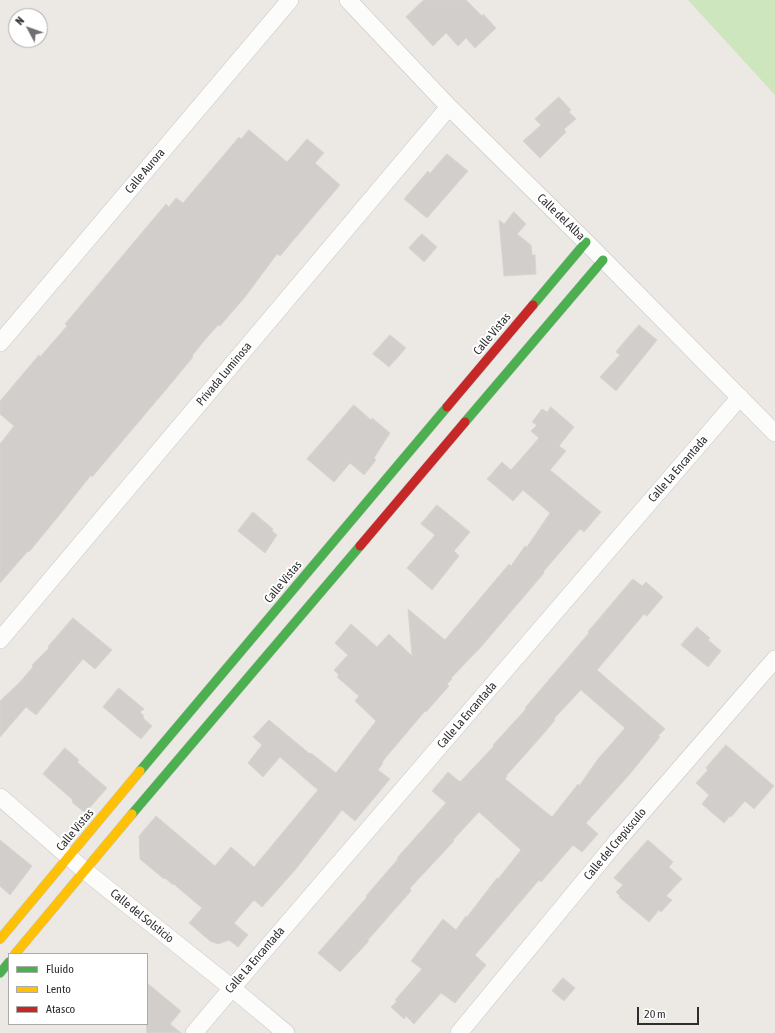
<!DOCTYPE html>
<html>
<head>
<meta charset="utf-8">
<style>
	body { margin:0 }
	#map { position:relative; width:775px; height:1033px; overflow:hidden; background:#ece8e4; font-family:"Asap Condensed",sans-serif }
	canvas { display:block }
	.legend { position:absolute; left:8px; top:953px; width:140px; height:72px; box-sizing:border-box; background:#fff; border:1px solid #ababab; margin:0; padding:5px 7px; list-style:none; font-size:12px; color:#2e2e2e }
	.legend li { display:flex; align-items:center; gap:8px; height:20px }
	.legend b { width:20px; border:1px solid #ababab }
	.north { position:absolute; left:8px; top:8px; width:40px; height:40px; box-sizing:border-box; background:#fff; border:1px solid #ababab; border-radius:50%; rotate:311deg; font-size:11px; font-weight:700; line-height:16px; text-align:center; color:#2e2e2e }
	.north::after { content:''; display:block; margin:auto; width:14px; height:18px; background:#706f6e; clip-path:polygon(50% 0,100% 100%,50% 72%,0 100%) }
	.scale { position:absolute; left:637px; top:1007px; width:62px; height:18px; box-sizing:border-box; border:2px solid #2e2e2e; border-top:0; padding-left:5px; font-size:12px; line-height:14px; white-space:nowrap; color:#2e2e2e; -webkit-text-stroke:3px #fff; paint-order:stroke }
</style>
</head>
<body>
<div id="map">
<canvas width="775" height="1033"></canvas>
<ul class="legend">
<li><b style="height:5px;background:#4caf50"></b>Fluido</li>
<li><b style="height:5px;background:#ffc107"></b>Lento</li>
<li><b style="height:5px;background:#c62828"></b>Atasco</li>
</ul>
<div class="north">N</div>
<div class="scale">20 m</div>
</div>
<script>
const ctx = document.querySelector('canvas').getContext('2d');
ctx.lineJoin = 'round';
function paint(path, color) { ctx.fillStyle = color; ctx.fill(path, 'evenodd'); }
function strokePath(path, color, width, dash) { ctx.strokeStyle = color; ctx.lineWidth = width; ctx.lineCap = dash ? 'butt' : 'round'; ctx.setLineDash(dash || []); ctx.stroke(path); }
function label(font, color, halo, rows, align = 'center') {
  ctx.font = font + ' "Asap Condensed",sans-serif'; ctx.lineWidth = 4; ctx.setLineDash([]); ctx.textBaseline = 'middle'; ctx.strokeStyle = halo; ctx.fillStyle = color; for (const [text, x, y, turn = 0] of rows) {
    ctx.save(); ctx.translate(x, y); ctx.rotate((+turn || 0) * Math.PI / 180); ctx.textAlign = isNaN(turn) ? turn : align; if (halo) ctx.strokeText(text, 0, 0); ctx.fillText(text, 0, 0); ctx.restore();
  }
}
paint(new Path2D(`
	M688,0h87v95z`), '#cee6be');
const building = new Path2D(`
	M424,0h42l16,16 1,-2 13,14 -21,20 -9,-10 -8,8 -12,-13 -13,13 -27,-29z
	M559,97l12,13 -2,2 7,7 -12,10 2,3 -26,26 -17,-17 18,-16 -6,-6z
	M249,130l38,32 20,-23 17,14 -9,10 25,22 -60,71 -3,-2 -32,43 -25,29 -2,-1 -15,17 -11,14 1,1 -24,29 -77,91 -1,-2 -30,38 -32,39 -1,-1 -28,32v-139l14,-18 -14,-12v-13l39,-46 1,2 27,-31 -2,-2 101,-120 3,3 7,-9 7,5 56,-66 2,2z
	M447,154l21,17 -41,47 -23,-19 24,-28 2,2z
	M514,212l12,12 -9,10 14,11 1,10h3l1,19 -32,2 -5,-56 5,4z
	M422,234l15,13 -13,15 -15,-14z
	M639,325l18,15 -41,51 -16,-14 20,-22 -4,-3z
	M390,335l16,13 -17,19 -16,-13z
	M354,405l17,15 1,-2 18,15 -16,25 2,2 -12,15 -14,-12 -16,19 -27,-23z
	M551,407l23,20 -15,19 7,5 -16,19 51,42 -17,20 -4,-3 -37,43 1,1 -64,75 -29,30 1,1 -5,5 2,2 -23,26 -1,-1 -43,51 1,1 -5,7 12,9 -35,42 -13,-11 -46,59 -34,38 -8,-7 -20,23 14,12 -10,12 -9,-7 -11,4 -8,-3 -21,-18 13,-15 -26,-22 -2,-2 -1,1 -8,-7 -1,1 -24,-20 -1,-23 17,-20 59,50 16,-19 23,20 64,-77 -38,-33 -17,20 -15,-14 14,-18 -9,-8 16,-17 41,34 1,-1 25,20 40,-52 -21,-20 4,-5 -22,-19 2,-2 -5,-5 14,-15 -13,-12 16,-19 26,23 12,-13 23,22 -4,-47 37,31 64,-76 2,2 14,-20 2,1 23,-34 -27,-23 -10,11 -26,-22 15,-17 9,8 28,-32 -8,-7 6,-6 -5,-3 10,-13 5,3z
	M437,505l33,27 -16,19 5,5 -27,34 -25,-22 28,-33 -14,-11z
	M253,512l20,17 -1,2 5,4 -12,18 -27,-22z
	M633,579l9,7 4,-4 17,15 -16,19 -3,-2 -47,56 68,59 -7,7 2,1 -31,38 -43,48 12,11 -16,18 -9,-7 -32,37 -2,-2 -64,75 11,10 -31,38 -14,-10 -27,31 -8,-8 -2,3 -13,-12 6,-6 -2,-1 27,-31 -11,-8 32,-42 13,11 10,-14 1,1 30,-39 1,1 23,-29 -42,-38 -26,28 1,1 -44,47 1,3 -44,50h2l-29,31 -22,-19 49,-56 -1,-1 32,-37 -1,-1 49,-55 -14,-12 16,-19 12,10 34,-36 -1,-1 33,-36 -1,-1 16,-19 48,-56 -1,-1zM581,690l44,38 -27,31 -19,27 -1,-2 -26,33 -47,-38 2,-3h-1l33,-37 16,-19 -1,-1z
	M73,618l39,32 -17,19 -12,-10 -47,56 -10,-8 -26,30v-36l19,-18 14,-16 -1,-2 17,-17 -1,-1z
	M697,627l13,11 -2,2 13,11 -13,16 -27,-22z
	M119,688l25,21 -4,3 4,4 -1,2 9,8 -11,13 -38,-32z
	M726,745l48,41 -20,23 -9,-8 -14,16 -1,-1 -6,7 -22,-19 7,-9 -13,-12 12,-13 -2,-2z
	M65,748l14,12 -2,2 30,26 -22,25 -13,-11 1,-2 -30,-26z
	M0,840l32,26 -22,29 -10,-9z
	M648,840l25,22 -4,5 13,12 -16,17 6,4 -11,12 -2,-2 -10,12 -30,-25 1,-1 -4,-4 7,-7 -9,-7z
	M563,978l12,10 -11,13 -12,-10z
	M147,983l34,28 -11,13 11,9h-34z`);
paint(building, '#d1cecb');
strokePath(building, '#d7d4d0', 1);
const street = new Path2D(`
	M348,0l101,107 137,135 189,191
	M0,343l290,-343
	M0,640l449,-533
	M0,797l84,73 148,118 54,45
	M194,1033l38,-45 508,-591
	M459,1033l159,-193 157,-181`);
const fast = new Path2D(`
	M533,305l53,-63
	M465,422l138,-162
	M140,771l307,-364
	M132,814l228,-268
	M0,973l9,-11`);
const slow = new Path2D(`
	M0,939l140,-168
	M15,954l117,-140`);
const jam = new Path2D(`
	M447,407l86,-102
	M360,546l105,-124`);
strokePath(street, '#c5c4c5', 18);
strokePath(fast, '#c5c4c5', 10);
strokePath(slow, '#c5c4c5', 10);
strokePath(jam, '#c5c4c5', 10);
strokePath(street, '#fcfcfb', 17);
strokePath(fast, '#4caf50', 9);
strokePath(slow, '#ffc107', 9);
strokePath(jam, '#c62828', 9);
label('12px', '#2e2e2e', '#fff', [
	["Calle Aurora",145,171,-50],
	["Calle del Alba",561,217,44],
	["Calle Vistas",492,334,-50],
	["Privada Luminosa",224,374,-50],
	["Calle La Encantada",678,469,-49],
	["Calle Vistas",283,582,-50],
	["Calle La Encantada",467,715,-49],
	["Calle Vistas",75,830,-50],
	["Calle del Crepúsculo",615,844,-50],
	["Calle del Solsticio",142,916,39],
	["Calle La Encantada",255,960,-49]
]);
</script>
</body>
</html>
